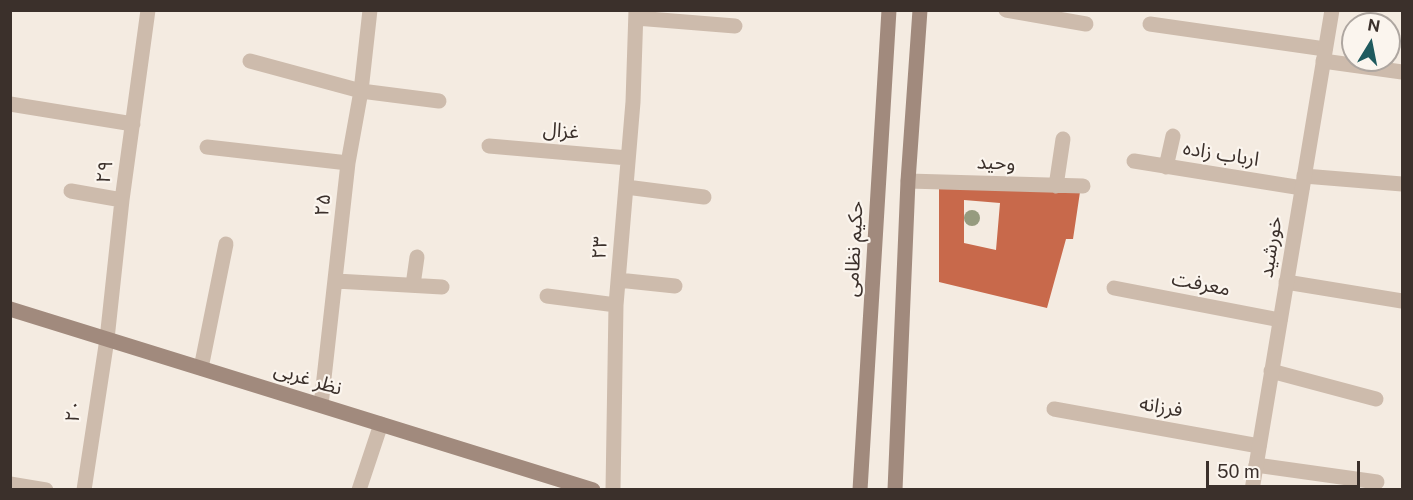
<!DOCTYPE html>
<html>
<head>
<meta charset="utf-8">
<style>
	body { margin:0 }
	#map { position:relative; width:1413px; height:500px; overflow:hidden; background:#f4ebe1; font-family:"Public Sans",sans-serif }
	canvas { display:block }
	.frame { position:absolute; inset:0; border:12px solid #3b302b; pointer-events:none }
	.north { position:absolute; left:1341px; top:12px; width:60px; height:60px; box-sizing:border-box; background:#fbf5ee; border:2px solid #aea6a0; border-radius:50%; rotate:10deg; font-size:16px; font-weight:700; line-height:24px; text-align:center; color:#3b302b }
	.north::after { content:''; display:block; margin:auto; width:21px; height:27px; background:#1f5a5e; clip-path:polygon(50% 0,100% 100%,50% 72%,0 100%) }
	.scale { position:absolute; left:1206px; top:461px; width:154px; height:27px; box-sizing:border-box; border:3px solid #3b302b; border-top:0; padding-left:8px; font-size:18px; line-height:21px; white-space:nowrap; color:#3b302b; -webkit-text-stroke:4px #fbf5ee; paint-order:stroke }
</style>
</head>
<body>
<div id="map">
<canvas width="1413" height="500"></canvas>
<div class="frame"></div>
<div class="north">N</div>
<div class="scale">50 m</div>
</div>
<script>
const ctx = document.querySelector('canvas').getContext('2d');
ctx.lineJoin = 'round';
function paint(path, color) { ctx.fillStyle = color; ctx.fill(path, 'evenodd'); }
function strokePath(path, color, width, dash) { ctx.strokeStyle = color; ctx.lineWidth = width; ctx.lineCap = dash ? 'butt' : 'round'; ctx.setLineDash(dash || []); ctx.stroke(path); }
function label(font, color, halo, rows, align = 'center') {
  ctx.font = font + ' "Public Sans","Noto Sans Arabic",sans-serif'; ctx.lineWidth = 4.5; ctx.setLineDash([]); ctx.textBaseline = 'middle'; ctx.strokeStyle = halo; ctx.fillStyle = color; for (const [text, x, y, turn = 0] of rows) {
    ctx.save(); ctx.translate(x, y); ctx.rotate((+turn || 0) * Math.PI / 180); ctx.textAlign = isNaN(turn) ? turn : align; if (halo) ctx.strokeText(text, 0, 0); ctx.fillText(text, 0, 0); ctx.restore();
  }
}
paint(new Path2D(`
	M939,186l141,6 -7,47h-7l-19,69 -108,-26zM964,200l36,3 -4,47 -32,-7z`), '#c8694b');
strokePath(new Path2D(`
	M1006,10l80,14
	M636,18l99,8
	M1150,24l175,25
	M250,61l111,30 78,10
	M1323,61l79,11
	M10,104l123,20
	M489,146l139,12
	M207,147l141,16
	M1134,161l168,27
	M1166,167l7,-31
	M1304,176l98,8
	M908,181l175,5
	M1056,186l7,-47
	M626,187l78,10
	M71,191l51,9
	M618,280l57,6
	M336,281l106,6
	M1286,282l116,19
	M413,285l4,-28
	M1114,288l166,32
	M547,296l69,9
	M201,368l25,-124
	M1271,371l105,28
	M321,405l27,-242 13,-72 9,-81
	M1054,409l205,37
	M1256,465l121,17
	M10,484l36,6
	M84,490l23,-151 15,-139 26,-190
	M359,490l22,-66
	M613,490l3,-185 17,-203 3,-92`), '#cdbbac', 15);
strokePath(new Path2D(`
	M1252,490l80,-480`), '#cdbbac', 15);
strokePath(new Path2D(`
	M10,309l583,181
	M860,490l29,-480
	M895,490l13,-309 12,-171`), '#a18a7d', 15);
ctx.fillStyle = '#969b7f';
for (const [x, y] of [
	[972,218]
]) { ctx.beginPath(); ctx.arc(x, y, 8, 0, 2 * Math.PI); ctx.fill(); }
label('20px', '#3b302b', '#fbf5ee', [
	["غزال",561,131,5],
	["ارباب زاده",1221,154,9],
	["وحید",996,163,2],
	["۲۹",105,172,-82],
	["۲۵",323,205,-84],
	["خورشید",1271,247,-81],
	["۲۳",600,248,-85],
	["حکیم نظامی",854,249,-87],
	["معرفت",1201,284,11],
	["نظر غربی",308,379,17],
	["فرزانه",1161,407,10],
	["۲۰",74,411,-81]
]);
</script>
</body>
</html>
